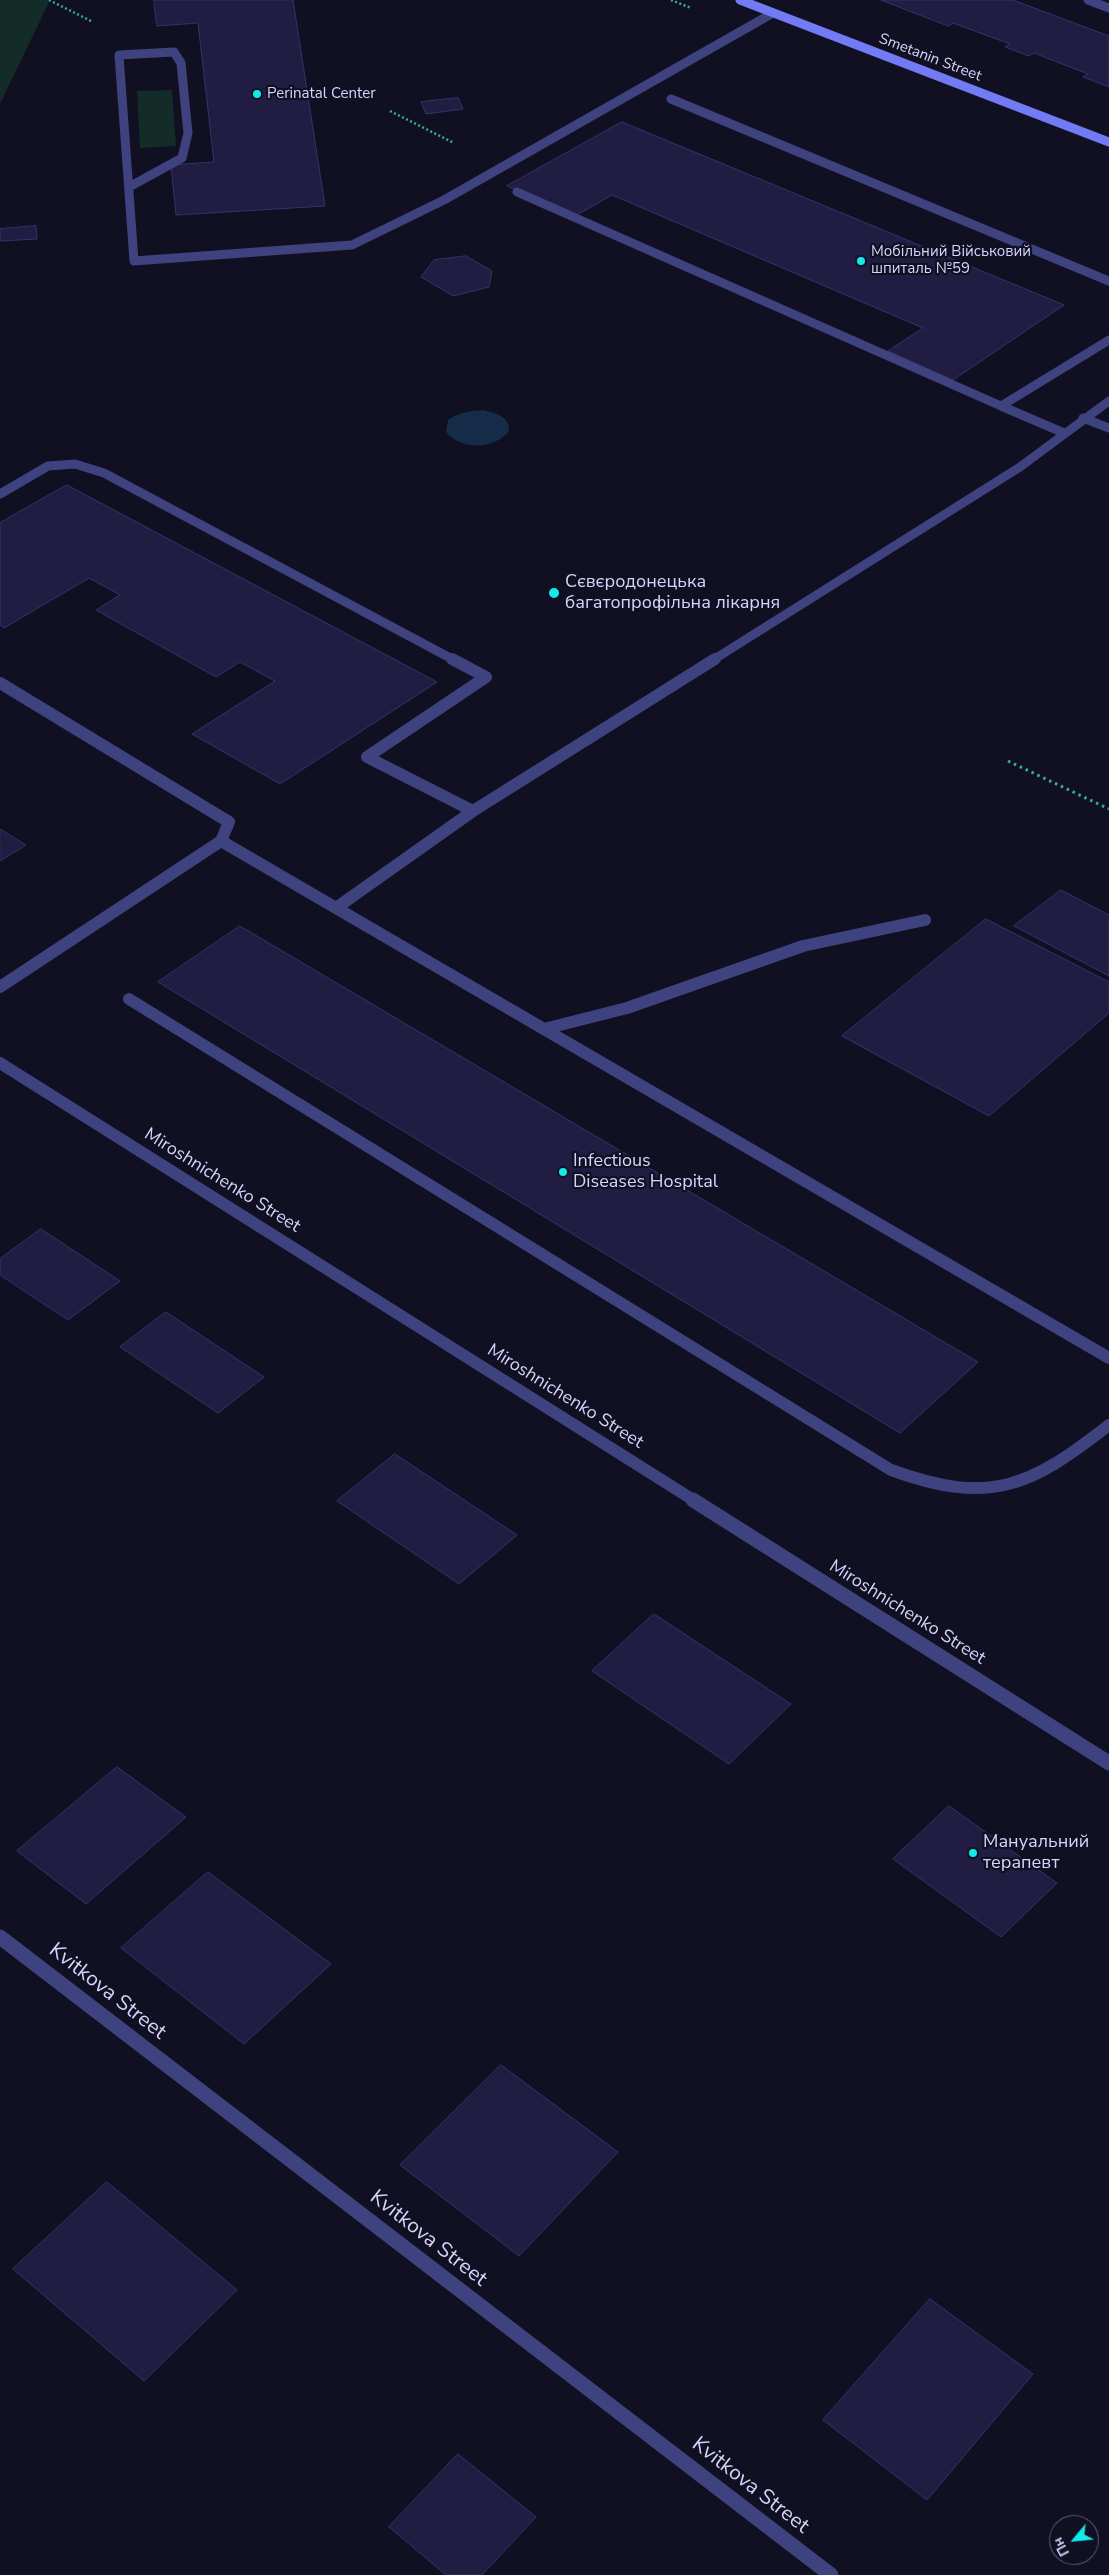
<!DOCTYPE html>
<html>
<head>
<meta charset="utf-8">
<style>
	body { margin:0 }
	#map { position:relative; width:1109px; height:2575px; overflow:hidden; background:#111022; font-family:"Nunito Sans",sans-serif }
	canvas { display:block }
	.north { position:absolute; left:1049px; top:2515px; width:50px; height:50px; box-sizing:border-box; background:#111022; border:1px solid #5f5e79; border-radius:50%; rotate:242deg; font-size:14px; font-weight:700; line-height:20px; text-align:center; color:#d5d4fc }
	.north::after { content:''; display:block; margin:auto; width:18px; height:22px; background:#12e9ea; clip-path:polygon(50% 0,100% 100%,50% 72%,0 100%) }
</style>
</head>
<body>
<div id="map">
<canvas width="1109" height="2575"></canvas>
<div class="north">Пн</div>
</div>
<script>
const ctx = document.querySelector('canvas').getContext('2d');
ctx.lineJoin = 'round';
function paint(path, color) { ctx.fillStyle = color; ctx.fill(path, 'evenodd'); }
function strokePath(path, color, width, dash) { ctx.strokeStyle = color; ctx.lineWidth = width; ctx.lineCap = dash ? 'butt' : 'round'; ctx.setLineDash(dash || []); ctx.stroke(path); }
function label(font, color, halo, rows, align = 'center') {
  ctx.font = font + ' "Nunito Sans",sans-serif'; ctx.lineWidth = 4.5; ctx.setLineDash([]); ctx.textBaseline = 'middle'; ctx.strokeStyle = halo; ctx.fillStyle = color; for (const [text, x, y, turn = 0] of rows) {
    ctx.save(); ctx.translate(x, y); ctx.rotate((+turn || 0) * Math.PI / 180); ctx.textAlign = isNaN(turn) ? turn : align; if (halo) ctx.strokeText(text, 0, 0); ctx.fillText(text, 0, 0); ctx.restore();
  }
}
paint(new Path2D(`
	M0,0h50l-50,104z
	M172,90l4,56 -36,2 -3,-57z`), '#132c28');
paint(new Path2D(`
	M483,410c12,3 27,6 26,21 -14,19 -49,19 -63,1l2,-12c11,-8 22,-9 35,-10z`), '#142c48');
const building = new Path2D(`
	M154,0h139l32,206 -149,9 -5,-50 43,-3 -16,-139 -41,3z
	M881,0h132l96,36v51l-26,-10 5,-3 -54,-21 -5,3 -24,-9 5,-3 -57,-21 -4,3z
	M458,98l5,11 -37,5 -5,-12z
	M622,122l442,183 -111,75 -65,-29 35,-23 -311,-133 -37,21 -68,-30z
	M36,226l1,13 -37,2v-12z
	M466,256l26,15 -3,16 -36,9 -32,-19 13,-17z
	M67,485l370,197 -157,102 -88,-50 83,-53 -35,-19 -24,15 -120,-67 24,-15 -31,-17 -85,50 -4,-3v-102z
	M0,829l26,16 -26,16z
	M1061,890l48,25v61l-95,-50z
	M986,919l123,63v31l-120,103 -147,-80z
	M240,926l738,436 -78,71 -742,-451z
	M41,1229l79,52 -52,39 -68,-45v-16z
	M166,1312l98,65 -46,36 -98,-66z
	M395,1454l122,81 -58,49 -122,-83z
	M654,1614l137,90 -62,60 -137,-93z
	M117,1767l69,50 -100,87 -69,-53z
	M949,1806l108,77 -56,54 -108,-78z
	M208,1872l123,92 -87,80 -123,-96z
	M501,2065l117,87 -99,104 -119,-91z
	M107,2182l130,108 -93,91 -131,-112z
	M930,2299l103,75 -106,126 -104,-80z
	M458,2454l78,63 -54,58h-36l-57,-48z`);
paint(building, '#211d42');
strokePath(building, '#37316c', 1);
strokePath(new Path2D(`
	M49,0l44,22
	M671,0l20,8
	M390,111l64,32`), '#38ac9a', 2.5, [2, 2.5]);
strokePath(new Path2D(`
	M1008,761l101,48`), '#38ac9a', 3, [2.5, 4]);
strokePath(new Path2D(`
	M1088,0l21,8
	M671,99l438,182
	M129,187l53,-29 6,-25 -7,-70 -7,-11 -55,3 15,206 218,-16 92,-45 329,-187
	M517,192l484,214 108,-66
	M1001,406l63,27
	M1083,418l26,10
	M0,494l48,-28 27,-2 29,9 350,187
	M713,660l307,-193 89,-66`), '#3e427e', 9);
strokePath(new Path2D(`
	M452,659l34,18 -119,80 106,54
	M0,683l229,139 -8,19
	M336,908l137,-97 242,-152
	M0,987l221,-146 888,517
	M129,999l762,471c99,36 139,17 218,-45
	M544,1029l83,-21 176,-62 122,-26`), '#3e427e', 12);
strokePath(new Path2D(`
	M0,1063l695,438`), '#3e427e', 12);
strokePath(new Path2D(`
	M693,1500l416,263
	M0,1937l831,638`), '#3e427e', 15);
strokePath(new Path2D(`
	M740,0l369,142`), '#727bf4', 9);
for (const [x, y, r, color] of [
	[257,94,5,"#12e9ea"],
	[861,261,5,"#12e9ea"],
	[554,593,6,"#12e9ea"],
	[563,1172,5,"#12e9ea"],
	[973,1853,5,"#12e9ea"]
]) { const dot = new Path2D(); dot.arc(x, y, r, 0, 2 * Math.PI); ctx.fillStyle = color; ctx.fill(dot); strokePath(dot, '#111022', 2); }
label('15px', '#d5d4fc', '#111022', [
	["Smetanin Street",930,58,21]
]);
label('15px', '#d5d4fc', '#111022', [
	["Perinatal Center",267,94],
	["Мобільний Військовий",871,252],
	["шпиталь №59",871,269]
], 'left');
label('18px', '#d5d4fc', '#111022', [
	["Сєвєродонецька",565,583],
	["багатопрофільна лікарня",565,604],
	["Infectious",573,1162],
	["Diseases Hospital",573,1183],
	["Мануальний",983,1843],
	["терапевт",983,1864]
], 'left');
label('18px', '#d5d4fc', '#111022', [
	["Miroshnichenko Street",222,1181,32],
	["Miroshnichenko Street",565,1397,32],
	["Miroshnichenko Street",907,1613,32]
]);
label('21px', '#d5d4fc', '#111022', [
	["Kvitkova Street",107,1992,38],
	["Kvitkova Street",428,2239,38],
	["Kvitkova Street",750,2486,38]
]);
</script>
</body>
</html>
